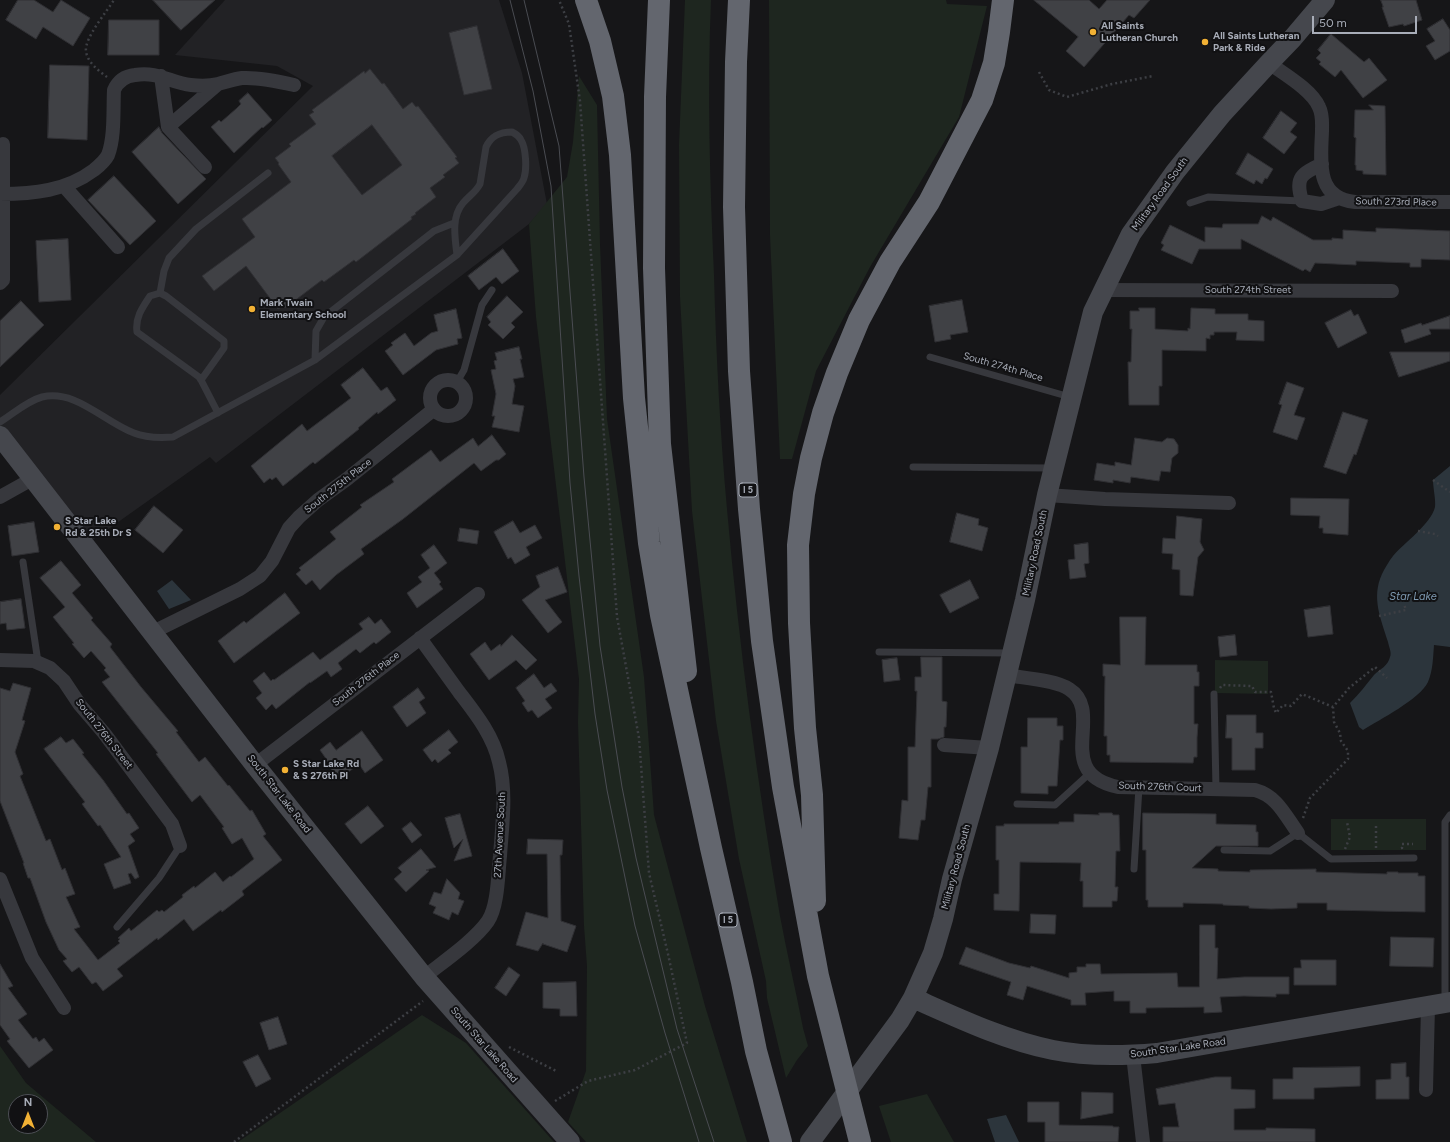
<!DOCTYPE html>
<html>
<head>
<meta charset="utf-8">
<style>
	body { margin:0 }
	#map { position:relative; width:1450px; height:1142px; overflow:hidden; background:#161618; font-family:Figtree,sans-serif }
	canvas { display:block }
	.north { position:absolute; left:8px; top:1094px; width:40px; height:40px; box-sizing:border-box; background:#111113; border:1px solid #4d4f55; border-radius:50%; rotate:0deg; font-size:11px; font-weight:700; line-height:16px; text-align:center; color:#a8adb8 }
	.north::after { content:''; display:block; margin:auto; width:14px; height:18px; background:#f2b134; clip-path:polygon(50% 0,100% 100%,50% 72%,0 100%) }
	.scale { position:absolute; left:1312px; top:16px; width:105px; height:18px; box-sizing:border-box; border:2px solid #a8adb8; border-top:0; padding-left:5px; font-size:12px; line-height:14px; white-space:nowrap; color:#a8adb8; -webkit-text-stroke:3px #111113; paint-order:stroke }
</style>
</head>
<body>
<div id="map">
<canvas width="1450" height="1142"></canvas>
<div class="north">N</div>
<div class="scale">50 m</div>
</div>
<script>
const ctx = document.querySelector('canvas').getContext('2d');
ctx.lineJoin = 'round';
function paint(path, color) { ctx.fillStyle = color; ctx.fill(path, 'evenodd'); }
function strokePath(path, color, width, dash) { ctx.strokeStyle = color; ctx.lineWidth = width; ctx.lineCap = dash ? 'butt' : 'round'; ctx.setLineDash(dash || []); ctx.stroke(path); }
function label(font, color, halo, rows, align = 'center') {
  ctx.font = font + ' Figtree,sans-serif'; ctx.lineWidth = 4; ctx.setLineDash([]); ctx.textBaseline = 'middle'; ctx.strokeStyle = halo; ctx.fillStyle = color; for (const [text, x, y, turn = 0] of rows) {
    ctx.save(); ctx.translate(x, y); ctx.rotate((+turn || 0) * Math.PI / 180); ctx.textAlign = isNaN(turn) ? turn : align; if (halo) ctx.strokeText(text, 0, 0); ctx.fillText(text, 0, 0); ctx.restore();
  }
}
paint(new Path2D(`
	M225,0h274l23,73 25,131 -18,20 -313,239 -6,-6 -113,80 -12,7 -85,-108v-41l313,-309 -36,-20 -102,-11z`), '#222225');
paint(new Path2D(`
	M685,0h26c-4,92 -1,184 3,275 2,78 6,156 13,234 12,136 30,272 53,407 7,38 16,75 23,112l5,18 -11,14 -11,18 -19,-80 -1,-17 -27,-122 -23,-138 -24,-210 -12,-214 -1,-152z
	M769,0h177l1,4 40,2 -28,111 -89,150 -54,104 -24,88h-12l-10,-224z
	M579,76l18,29 3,139 7,175 37,258 10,138 51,191 42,136h-161l-18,-20 18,-51 1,-105 -3,-40 -6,-204 1,-43 -43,-362 -7,-93 38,-47 6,-35z
	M1215,660l53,1v33l-53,-1z
	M1331,819h95v31h-95z
	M422,1015l44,28 88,99h-316z
	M0,1046l26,37 70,59h-96zM16,1102h24v24h-24z
	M927,1094l27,48h-63l-12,-36z`), '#1e261f');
paint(new Path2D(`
	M1450,466v181l-16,-2c-1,13 -1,25 -6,37 -8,17 -49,38 -65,48l-4,-3 -9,-24c9,-9 16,-18 24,-28 6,-6 14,-9 16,-18 2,-4 -1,-10 -2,-15 -7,-23 -17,-44 -6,-68 3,-6 7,-13 11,-18 11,-13 38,-32 42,-49 1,-7 -2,-19 -2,-27z
	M172,580l19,20 -22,9 -12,-18z
	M1006,1115l13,27h-24l-8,-23z`), '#2c353c');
const building = new Path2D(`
	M18,0h16l19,12 8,-12 29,18 -17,28 -30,-19 -7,12 -30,-19z
	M153,0h62l-34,30z
	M1034,0h55l10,9 8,-9h43l-16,18 -5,-3 -45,52 -18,-16 12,-14z
	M1381,0h35l6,20 -18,6 -1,-2 -14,3 -7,-20h1z
	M1443,19l7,11v21l-15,9 -9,-14 9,-5 -8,-12z
	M109,20h50v35h-51z
	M477,26l15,63 -28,6 -15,-62z
	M1331,34l33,28 5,-4 18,22 -24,18 -22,-28 -6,7 -16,-13 2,-2 -5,-4 5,-5 -3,-3z
	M50,65l39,1 -2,74 -39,-2z
	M370,69l12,15 2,-1 19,26 9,-7 4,5 2,-1 39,51 -2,1 4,5 -16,12 2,2 -15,11 6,9 -21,16 1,1 -5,3 1,2 -56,43 -2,-2 -30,22 -2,-2 -37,28 -2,-2 -5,3 -32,-43 -32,25 -12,-15 53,-39 -13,-18 49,-37 -13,-18 1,-1 -4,-5 16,-12 -2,-2 27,-20 -7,-9 5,-3 -2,-2 52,-39 1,2zM372,125l30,40 -40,30 -30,-39z
	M248,93l24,27 -9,8 -1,-1 -28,26 -23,-26 8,-7 2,2 16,-14 4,-4 -2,-3z
	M1369,105l16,1 1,69 -23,-1v-3l-7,-1v-5h-1l1,-27 -2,-1 1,-27h18z
	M1281,111l16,12 -7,9 7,5 -13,17 -21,-16z
	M159,127l3,6 44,46 -28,25 -46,-52z
	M1248,153l25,16 -6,10 -2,-1 -3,6 -6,-4 -2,4 -18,-10z
	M114,176l42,45 -26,24 -42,-45z
	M1262,216l9,5 2,-4 40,23h19v-2l11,1v-9l33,2v-4l74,3v29l-29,-1v8h-11v-4l-54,-2v4l-41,-2 -5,9 -5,-3 -2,2 -62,-32v10h-42l-7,15 -31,-14 3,-5 -3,-2 9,-18 35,17v-15l17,1 1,-4h35z
	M68,239l3,61 -32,2 -3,-61z
	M503,249l16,22 -17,13 -6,-7 -17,13 -11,-14z
	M507,296l16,16 -12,11 4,4 -12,12 -15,-14 3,-3 -4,-5z
	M962,300l6,32 -18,3 1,4 -16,3 -6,-36z
	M21,301l23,24 -44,42v-46z
	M1139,308h16v21l33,2v-3l2,1 1,-21 24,1v5h33v6l16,1v20l-28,-1 1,-8h-23v3h-4v4l-4,-1v13l-44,-1v36h-3v19h-30l-1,-43h3l1,-33h-2v-18h9z
	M456,309l6,29 -5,1 1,5 -22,6 -33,25 -18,-24 8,-6 -2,-2 14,-10 9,13 17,-13 7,-2 -4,-16z
	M1351,310l3,6 4,-2 9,19 -29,15 -13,-25z
	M1450,316v13h-21l2,5 -26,9 -4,-13 20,-7 1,2z
	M519,347l3,12h-2l4,18 -11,2 2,7 -3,18 12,2 -5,26 -27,-5 3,-11h-3l4,-22 -5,-24 5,-1 -2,-8 3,-1 -2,-7z
	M1390,352h60v9l-51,16z
	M363,368l18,23 6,-4 9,13 -18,14 -1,-2 -19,16 1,1 -44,35 -2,-2 -30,24 -7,-9 -4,3 -2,-2 -6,5 -13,-17 51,-42 5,7 44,-33 -10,-13z
	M1287,382l17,6 -10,27 11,3 -8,22 -24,-8 9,-27 -3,-1z
	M1343,412l25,8 -12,35 -2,-1 -8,20 -22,-7z
	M492,435l14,19 -7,6h-3l-15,11 -7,-8 -71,56 -42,30 3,5 -28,21 -16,15 -8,-10 -6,5 -10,-11 5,-4 -2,-2 37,-29 -6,-7 32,-25 -2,-2 34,-23 -2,-3 39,-29 9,12 33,-24 5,8z
	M1135,438l27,4 5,-4 7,1 4,6v8l-6,5 -2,14 -9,-1 -2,10 -28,-4 -1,6 -17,-3v3l-19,-3 3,-17 18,3v-4l16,3z
	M1291,498l58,1 -1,36 -25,-2v-5h-4l1,-12 -29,-1z
	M154,506l29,24 -20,23 -28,-23z
	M957,513l22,6 -1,6 10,3 -6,23 -32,-9z
	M1177,516l25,3 -2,23 4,8 -6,7 -5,39 -13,-1v-25l-8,-1 1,-15 -11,-1 1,-15 12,1z
	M513,521l7,12 15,-8 7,13 -16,9 4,8 -15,9 -4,-7 -3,2 -14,-27z
	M34,522l5,30 -27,4 -4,-30z
	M460,528l19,3 -2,13 -19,-3z
	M1088,543l1,20 -5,1 2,13 -16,2 -2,-19 7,-1 -1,-14z
	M434,545l13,18 -13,10 7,9 -2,2 4,5 -26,19 -10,-15 15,-11 -4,-5 12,-9 -9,-13z
	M61,561l20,24 -9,8 21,25 -2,2 21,24 -2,3 31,40 37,44 -2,1 23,30 6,-5 23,29 1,-1 21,26 2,-1 14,24 -3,2 19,24 -40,31 2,4 -22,17 -1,-2 -28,21 -9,-12 -26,21 -1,-2 -40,31 6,7 -20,15 -7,-9 -4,2 -13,-17 -7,5 -9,-11 4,-2 -8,-9 -13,-28 -16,-44h-2l-5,-15h1l-24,-62v-113l10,3 3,-8 18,5 -9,32 3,1 -10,31 8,22 -3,2 26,65 4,-2 12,31 3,-2 10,26 -9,3 14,30 -6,2 24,31 22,-17 -2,-2 2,-2 -2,-1 11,-10 2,3 26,-21 2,2 3,-2 2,2 19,-15 -1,-2 12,-9 1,2 20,-16 8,10 7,-6 1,1 23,-18 -12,-21 -10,6 -10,-16 2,-1 -24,-32 -8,7 -36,-48 2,-1 -56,-71 8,-5 -6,-7 2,-2 -15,-17 -7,7 -12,-14 2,-1 -21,-26 12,-10 -25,-29z
	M558,567l9,25 -22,8 17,22 -14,11 -26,-33 18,-13 -4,-11z
	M970,580l9,18 -29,15 -10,-18z
	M285,593l15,20 -66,50 -16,-22 26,-20 2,2z
	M21,599l4,29 -18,2 -1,-7 -6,1v-22z
	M1330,606l3,28 -25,3 -4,-27z
	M369,617l6,7 6,-5 10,13 -15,12 -2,-2 -14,11 -4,-4 -18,14 4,6 -11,8 -4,-6 -17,12v-1l-34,27 -4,-5 -6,6 -10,-12 6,-5 -9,-12 11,-9 7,9 2,-2 1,1 39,-28 7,8 43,-31 -4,-5z
	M1120,617h26l-1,48h52v7h2v14h-5v38h4l-1,14v19h-3l-1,6 -83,-1v-7h-3v-19h-3l1,-60h-2v-12l17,1z
	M512,635l25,25 -11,10 -10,-10 -27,20 -19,-26 15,-12 6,9 9,-7 1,2z
	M1235,635l2,20 -17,2 -2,-20z
	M921,657h21v44l5,1 -1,25h-2v10l-6,2h-7v48h-3l-3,33h-4l-3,20 -19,-2 3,-38 6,1v-54h7l2,-56h-2v-14h6z
	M897,658l3,22 -16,2 -2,-22z
	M534,674l10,14 7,-5 6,8 -12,8 7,9 -14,10 -6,-8 -4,2 -6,-9 3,-2 -9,-13z
	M418,688l7,10 -6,4 7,11 -19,14 -14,-20z
	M1227,715h29v18h7v15h-8v22h-23v-32h-6z
	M1028,718h29v8h6v14h-3l-3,46h-9v8l-27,-1v-46h6z
	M449,730l9,12 -10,8 3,3 -13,10 -3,-4 -3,3 -9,-12z
	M362,731l21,29 -18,13 -6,-9 -20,15 -14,-18 2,-1 -7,-10 10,-8 6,8z
	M61,737l5,6 7,-4 11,14 -2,1 21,26 24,34 2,-1 10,15 -9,6 5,7 -7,5 11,31 -4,2 -4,-6 -3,1 3,9 -17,6 -10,-25 17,-7 -21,-32 -2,1 -16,-22 3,-2 -41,-53z
	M368,806l16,20 -23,18 -16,-20z
	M1099,813h13l1,2h6l1,36h-4l-1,36h3l-1,14h-5v6h-29v-26h-3l1,-18 -61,-1 -1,49 -25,-1v-16h5v-34h-3v-34h8v-2h55v-2h15v-8l25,1z
	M1143,813l73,1v10l40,1v7h2v14h-42l-24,22 26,1v2l32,1v-2l66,-1v3l71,2v-2h11v1h20v3h7v36l-98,-2v-7h-30v5l-26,1 -22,-1v-2l-26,-1v-1l-40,-1v4h-35v-7h-2v-50h-3z
	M460,814l12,42 -18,5 9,-22 -9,9 -9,-30z
	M411,822l11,13 -10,8 -10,-14z
	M528,839l35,1 -1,15h-2l1,66 15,5 -9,26 -24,-8v-1l-5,8 -22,-6 10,-33 22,6 -1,-64h-20z
	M421,849l15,18 -10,3 3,1 -23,21 -12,-13 8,-7 -4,-4z
	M447,879l13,14 -2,6 6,2 -6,14 -6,-3 -3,8 -16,-7 3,-6 -7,-3 5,-12 7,2z
	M1031,914l25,1 -1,19 -25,-1z
	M1200,925h15v23h3l-1,31 27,-2h45v17h-13v3l-32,-1 -24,1 2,15 -18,1v-6l-58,1v5h-16v-12h-16v-10l-29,2 1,12h-15v-5l-44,-14 -4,14 -16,-5 4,-13 -52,-18 7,-17 43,16 21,5 1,-2 38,12v-5l8,-1v-5h9v-3h14l1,10 76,-1 1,14h21z
	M1391,937l43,1 -1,29 -43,-1z
	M1301,960h35v25h-42v-17h7z
	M0,964l13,22 -5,2 19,26 -9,6 15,19 3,-2 3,5 5,-4 9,12 -24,18 -22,-27 3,-2 -10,-14z
	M509,967l11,8 -14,21 -11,-8z
	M576,982l1,34h-17v-7l-17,-1v-25z
	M278,1017l9,27 -18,6 -9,-27z
	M258,1055l13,24 -15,8 -13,-25z
	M1406,1063v14h3v22h-33v-19l15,-1v-15z
	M1360,1067v19l-46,2v11h-41v-20h20v-11z
	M1215,1077h16v12l24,1v18l-21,1v21h32v-2l49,1v13h-152v-15h16l-4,-24 -16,2 -3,-16z
	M1082,1092l31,1v20l-32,6z
	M1028,1102h31v23l54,1v1h6l-1,15h-73v-20h-17z`);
paint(building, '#404145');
strokePath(building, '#303034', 1);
strokePath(new Path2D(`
	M1039,72l10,18 18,7 45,-13 41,-8
	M107,77c-8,-6 -20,-15 -21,-26 -2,-12 21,-40 28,-51
	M1433,480l17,12
	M1418,531l17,3 3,2
	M1379,616l27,-6 -2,-6
	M1220,688l2,-3 30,1 3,6h16l3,16 2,5 7,-8 8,1 11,-12 31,13
	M1303,818l7,-20 38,-39v-8l-7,-10 -1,-8 -6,-11 -1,-15 16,-19 26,-21 12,11
	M1376,848v-22
	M1401,848h1v-4h11
	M1345,849l5,-12 -3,-15
	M509,1047l49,25
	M555,1101l33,-20 47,-11 52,-27 -19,-89 -19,-81 -10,-135 -22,-121 -37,-516 -11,-77 -10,-24
	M234,1142l189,-141`), '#3d3f44', 2.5, [2, 3]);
strokePath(new Path2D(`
	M512,132c4,2 7,4 9,8 5,8 6,29 3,38 -1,4 -4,7 -7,11l-60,66c-2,-17 -6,-38 6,-52 6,-7 13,-11 17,-19l6,-37c5,-11 13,-15 26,-15z
	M1190,203l18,-6 94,4
	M160,293l4,-22 5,-13 27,-29 72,-56
	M930,357l140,40
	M315,360l1,-29 8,-14 110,-86 20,-8
	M201,380l23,-32v-7l-58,-45 -6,-3 -10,3c-8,12 -15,22 -13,36l62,45 2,3 17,33
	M457,382l7,-12 18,-65 10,-15
	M0,422c13,-8 27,-21 42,-25 34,-8 62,25 92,36 12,5 25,5 39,4l142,-77 142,-105
	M913,467l139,1
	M23,562l15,100
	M879,652l132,1
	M1214,694l2,95
	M1017,804l38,1 35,-32
	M1224,850l46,1 28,-18 33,26 83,-1
	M1134,869l5,-82
	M117,927l42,-49 21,-32
	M1445,1001v-179l5,-7`), '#37383d', 7);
strokePath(new Path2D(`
	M1269,63c15,11 43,27 50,44 4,8 3,16 3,24 -1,30 -7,67 33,71h95
	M161,76l7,51 37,40
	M168,127l50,-43
	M1322,164c-21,10 -27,13 -20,37l19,3 18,-6
	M64,186l54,61
	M0,194c33,0 66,-3 94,-24 5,-4 11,-9 14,-15 7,-18 5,-46 6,-65 4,-9 11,-14 21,-15 23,-4 36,8 56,10 9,1 19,1 27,-1 8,-2 16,-5 24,-6 17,-1 35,3 52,7
	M0,283l3,-3v-136
	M1103,290l289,1
	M430 398a18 18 0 1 1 36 0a18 18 0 1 1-36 0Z
	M1047,495l58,4 124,4
	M0,497l34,-19
	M153,632l87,-43 20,-13 12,-15 17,-33 10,-11 19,-17 29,-21 86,-69
	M420,638c13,18 26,36 39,54 16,21 34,43 40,70 8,30 3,64 1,94 -2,18 -2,50 -12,65 -13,19 -45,41 -64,56
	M0,660l34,1 16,7 14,13 16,24 24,28 68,91 8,22
	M1006,675c17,3 50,5 63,14 37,23 -18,84 49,98l137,3c22,6 30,25 43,43
	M944,745l45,3
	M255,765l223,-171
	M0,879l32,79 32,50
	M1133,1055l10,87
	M1426,1090l2,-84`), '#37383d', 14);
strokePath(new Path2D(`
	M0,436l255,329 169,212 146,165
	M913,998c45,20 91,42 140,52 35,7 69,6 104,3l293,-51
	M810,1142l90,-122 13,-22 20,-45 10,-34 9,-40 37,-131 36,-148 22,-105 46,-183 38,-78 44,-62 47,-58 47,-51 23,-24 33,-39`), '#45474d', 20);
strokePath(new Path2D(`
	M586,0l14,41 13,55 7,59 14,243 15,145 12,72 50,233 31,134 14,69 25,91
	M659,0l-4,97 -1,171 6,176 26,227
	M739,0l-3,62 -2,145 5,164 10,138 13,132 21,146 35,189 42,166
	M815,901l-3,-106 -7,-67 -6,-105 -1,-78 6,-51 7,-36 12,-45 14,-40 22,-53 31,-58 39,-60 53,-102 12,-37 5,-31 4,-32`), '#63666e', 22);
strokePath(new Path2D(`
	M510,0l23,91 18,95 19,297 9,93 16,138 12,76 28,136 30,107 34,109
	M524,0l35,146 25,331 16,169 22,141 14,71 41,171 37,113`), '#4a4c52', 1);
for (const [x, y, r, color] of [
	[1093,32,4,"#f2b134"],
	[1205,42,4,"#f2b134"],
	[252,309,4,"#f2b134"],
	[57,527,4,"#f2b134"],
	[285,770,4,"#f2b134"]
]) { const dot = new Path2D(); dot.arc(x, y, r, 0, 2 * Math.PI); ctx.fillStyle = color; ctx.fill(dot); strokePath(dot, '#111113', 1.5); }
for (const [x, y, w] of [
	[748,490,18],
	[728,920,18]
]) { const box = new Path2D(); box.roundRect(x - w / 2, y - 7, w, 14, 3); ctx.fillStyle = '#111113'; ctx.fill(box); strokePath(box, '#a8adb8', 1); }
label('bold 9px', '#a8adb8', null, [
	["I 5",748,490],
	["I 5",728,920]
]);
label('bold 10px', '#a8adb8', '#111113', [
	["All Saints",1101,26],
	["Lutheran Church",1101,38],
	["All Saints Lutheran",1213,36],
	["Park & Ride",1213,48],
	["Mark Twain",260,303],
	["Elementary School",260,315],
	["S Star Lake",65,521],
	["Rd & 25th Dr S",65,533],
	["S Star Lake Rd",293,764],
	["& S 276th Pl",293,776]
], 'left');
label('10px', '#a8adb8', '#111113', [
	["Military Road South",1160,194,-54],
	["South 273rd Place",1396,202,1],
	["South 274th Street",1248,290],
	["South 274th Place",1003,367,16],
	["South 275th Place",338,486,-38],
	["Military Road South",1035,553,-78],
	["South 276th Place",366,679,-38],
	["South 276th Street",104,734,52],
	["South 276th Court",1160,787,2],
	["South Star Lake Road",279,794,52],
	["27th Avenue South",500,835,-87],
	["Military Road South",956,867,-75],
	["South Star Lake Road",484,1045,49],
	["South Star Lake Road",1178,1048,-8]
]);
label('italic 11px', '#7f9bb3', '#111113', [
	["Star Lake",1413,597]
]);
</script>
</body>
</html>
